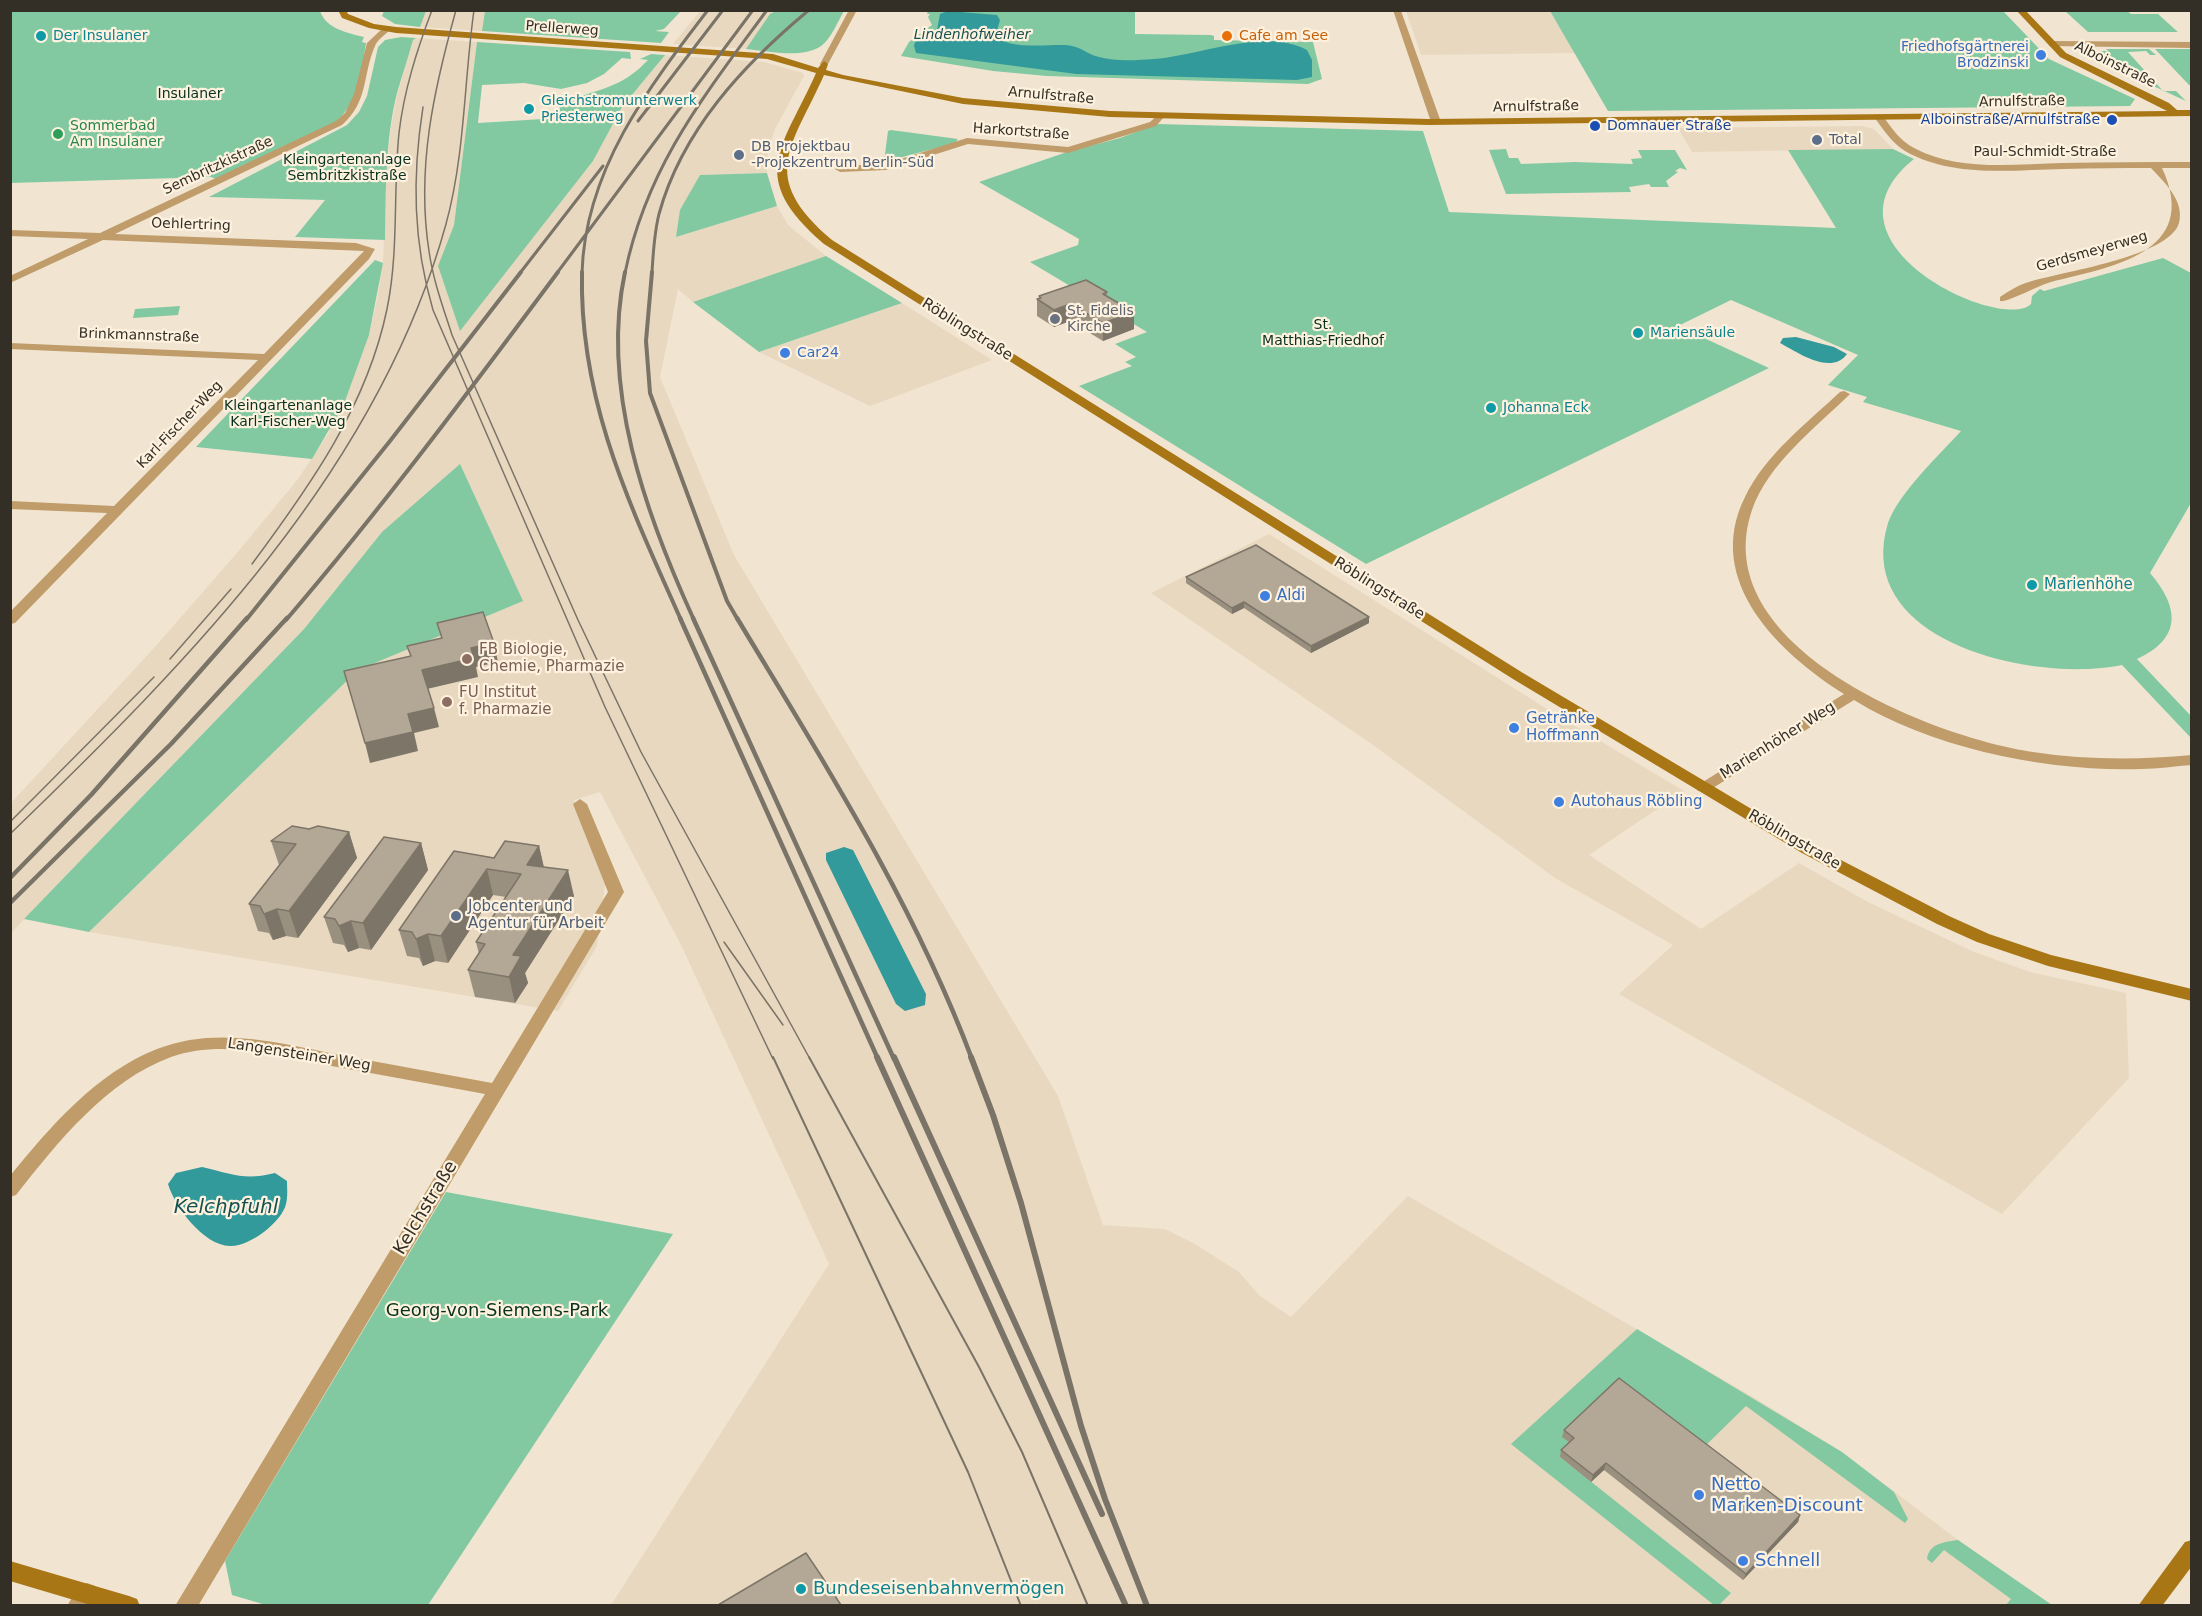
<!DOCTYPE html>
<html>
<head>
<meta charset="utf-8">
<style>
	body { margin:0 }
	#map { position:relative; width:2202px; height:1616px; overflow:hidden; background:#f1e5d2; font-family:"DejaVu Sans",sans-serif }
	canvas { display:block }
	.frame { position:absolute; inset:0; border:12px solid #332f27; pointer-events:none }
</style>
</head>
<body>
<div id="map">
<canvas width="2202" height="1616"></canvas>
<div class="frame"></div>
</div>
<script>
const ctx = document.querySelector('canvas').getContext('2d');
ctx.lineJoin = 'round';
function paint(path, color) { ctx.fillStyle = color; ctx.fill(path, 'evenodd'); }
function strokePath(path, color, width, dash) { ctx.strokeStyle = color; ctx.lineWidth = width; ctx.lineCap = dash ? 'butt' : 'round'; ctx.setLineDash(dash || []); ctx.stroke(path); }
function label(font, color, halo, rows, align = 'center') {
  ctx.font = font + ' "DejaVu Sans",sans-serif'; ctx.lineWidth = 4.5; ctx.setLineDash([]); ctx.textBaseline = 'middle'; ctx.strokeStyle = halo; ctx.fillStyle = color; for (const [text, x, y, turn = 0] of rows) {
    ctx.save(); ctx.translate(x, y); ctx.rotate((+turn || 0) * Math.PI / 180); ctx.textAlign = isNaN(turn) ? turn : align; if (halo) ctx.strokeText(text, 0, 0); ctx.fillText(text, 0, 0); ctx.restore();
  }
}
paint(new Path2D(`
	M426,11h59l-3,20 -62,-4z
	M700,11l73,-1 3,1 -30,38 -73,-5z
	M1406,11h144l25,42 -154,2z
	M416,38l61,4 -23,183 -16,41 22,64 133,-169 29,-54 43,-52 99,7 39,11 1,3 -29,53 -7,20 -1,24 -67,2 -24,62 101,-31 11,19 38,31 -133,46 -15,-13 -18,88 74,178 324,541 45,129 62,4 30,15 44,28 21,24 31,21 117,-121 345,201 89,55 116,88 94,65h-1441l218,-341 -148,-319 -81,-153 -26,8 31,85 -8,61 -39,65 -469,-79 269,-262 24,-138 -78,97 -293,304v-130l142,-154 83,-95 62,-75 32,-48 -2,-2 16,-25 25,-69 9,-40 5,-32 3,-89 5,-47 6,-32 16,-55z
	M1862,126l12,3 19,20 -201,3 -14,-24z
	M902,303l90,57 -122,46 -111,-54z
	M1269,534l286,180 129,77 -95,64 112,74 98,-66 69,39 104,49 58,21 96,21 3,85 -127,136 -383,-220 54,-49 -118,-67 -182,-133 -222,-152z`), '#e8d8bf');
paint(new Path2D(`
	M10,11h310c6,18 28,22 44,26l-2,5 4,1c-4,28 -8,60 -31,80l-119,56 -5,-2 -200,6z
	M384,11v-1l42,1 -6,16 -25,-3 -13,-8z
	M485,11v-1l196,1 -17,18 -9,2 14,1 -8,11 -179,-12z
	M773,11v-1l71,1c-6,10 -13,28 -23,35 -19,13 -53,5 -75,3l24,-35 6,-3z
	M928,11h207v23l76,1 3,1v4l99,2 9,37 -14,5 -261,-8 -54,-5 -92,-15 8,-14 23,-17 -4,-8 2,-3h-3z
	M1550,11h453l46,48 86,40 -5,7 -522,5z
	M2127,11l4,3h27l20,18h-90l-23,-21z
	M401,37l15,1 -3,2c-5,18 -11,36 -16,53 -12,48 -11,98 -12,147l-90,-3 30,-37 -116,-3 138,-72 12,-13 8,-16 11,-49 7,-7z
	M477,42l153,10 1,7 -9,-1 -18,16 -17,9 -26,6 -37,-6 -42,2 -4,38 81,-5 1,-15c35,-13 61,-14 88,-43l-8,-1 11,-5 14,1 -43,52 -29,54 -133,170 -22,-65 16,-41z
	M2106,49h43l7,6h-6l-4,-4 -18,1 35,39h13l10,10 -100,-46 -3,-4h25z
	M2155,49h36v36h-2z
	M1157,124l266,7 26,81 387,16 -48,-78 105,-1 21,10c-105,84 88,174 117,145l1,-8 8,-7 4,2 119,-33 28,15v230l-41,70c29,34 33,65 -13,86l54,57v22l-69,-73c-84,18 -271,-21 -234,-142 10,-29 51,-68 73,-92l-98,-29 4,-5 -39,-12 30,-30 -127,-55 -53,26 91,42 -403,196 -287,-178 53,-20 -7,-4 11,-5 -21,-13 32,-12 -117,-70 48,-17 1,-6 -100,-57 88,-30 53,-14z
	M891,130l67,9 -3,4 -71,19 4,-31z
	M1506,149l3,9h9l3,6 54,-2 58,2 -2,-5 11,-1 -4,-8h37l12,20 -7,-2 -5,3 3,1 -12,9 3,6h-18l-2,-3 -20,3 2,5 -125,2 -17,-44z
	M767,173l10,33 -101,31 4,-27 20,-35z
	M826,256l76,47 -143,49 -66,-50z
	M375,260l8,3 -14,72 -25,69 -32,55 -116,-12z
	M180,306l-2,9 -45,3 2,-9z
	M460,464l63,137 -165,69 -269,262 -65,-13 280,-290 78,-97z
	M446,1192l227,42 -245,371h-162l-34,-10 -7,-34z
	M1637,1329l205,123 52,40 14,27 -3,4 -159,-117 -44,43 -139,-12 9,7 -12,13 171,136 -12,12h-5l-203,-161z
	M1958,1540l94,65h-46l5,-6 -67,-49 -12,13 -5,-4c2,-16 18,-17 31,-19z`), '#82c9a2');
paint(new Path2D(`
	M948,11l49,4 3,5 -4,14c9,17 53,10 70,11 15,1 20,9 33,12 18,5 38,3 55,2 44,-3 111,-32 153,-9l5,10v17l-15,3 -221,-6 -160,-21 -2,-7 1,-4 22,-12 3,-16z
	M1796,337l38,10 13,7c-16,22 -50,-2 -67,-11l3,-5z
	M844,847l9,3 73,144 -1,11 -20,6 -9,-7 -70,-144v-7z
	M202,1167c31,7 42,14 73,6l12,8c0,7 1,16 -1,23 -4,18 -37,43 -56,42 -27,-1 -55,-39 -62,-62l8,-11z`), '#329a9b');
paint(new Path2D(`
	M849,10h8l-29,54 -7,2 -1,-2z
	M1393,10l8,1 40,111 -2,2 -8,-2z
	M384,27l7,2c-5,5 -14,11 -16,17 -13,30 -6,55 -33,79l-227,109 241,9 19,6 -6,10 -354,364 -5,1v-12l97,-99 -97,-4v-8l104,5 144,-146 -248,-11v-6l254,11 100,-103 -261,-11 -93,43v-7l78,-37 -78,-3v-6l90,3 236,-112 9,-8 9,-19 13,-51z
	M2052,41l140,1v6l-143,-2v-4z
	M1160,113l5,3 -9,10 -88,27 -100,-9 -82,26 -46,2 -5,-3 5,-3 45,-2 82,-26 101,9 82,-25z
	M1876,115h6c9,12 18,26 32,33 45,24 100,16 149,15 43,-1 86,-1 129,-1v6h-30c40,86 -53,99 -111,114 -12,3 -44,21 -51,19v-4c9,-6 18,-12 29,-15 31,-10 140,-25 150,-59 6,-22 -15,-41 -28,-55 -29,0 -59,0 -88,1 -51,1 -111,9 -158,-18 -13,-8 -22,-22 -31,-34z
	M1844,391l6,3 -2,2c-34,33 -80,68 -96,114 -47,137 180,227 281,242 53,8 105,8 159,3v10c-17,1 -34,4 -51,4 -92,3 -208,-20 -287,-69l-146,91h-10l-2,-3 2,-3 146,-91c-65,-41 -141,-113 -99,-197 20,-42 62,-74 95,-105z
	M580,799l7,5 37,88 -426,714h-23l310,-512c-49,-9 -98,-18 -148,-27 -53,-10 -113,-29 -166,-10 -65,24 -113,85 -155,138l-6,2v-21c40,-49 86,-103 147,-127 62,-24 125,-5 188,7 49,9 98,18 147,27l116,-191 -35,-88z
	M87,1583l8,3 3,7 -7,13h-24l12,-20z`), '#bf9c69');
paint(new Path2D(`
	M338,10h8l2,4 26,10 22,3 377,27 45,14 6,-7 4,3 -2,6 17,5 120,23 147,13 319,8 738,-8 -107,-54 -44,-47h9l41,43 103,50 8,7h15v6l-763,9 -319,-8 -147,-13 -139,-29c-32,72 -67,101 8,165l691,433 289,172 137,71 40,18 62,21 141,34v12l-144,-35 -71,-24 -40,-18 -135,-71 -289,-174 -689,-435c-79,-68 -41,-96 -8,-171l-49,-14 -371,-26 -27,-5 -27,-10z
	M2192,1540v26l-30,40h-24l47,-64z
	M10,1561l119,35 8,3 3,7h-46l-84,-25z`), '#a97616');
strokePath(new Path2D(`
	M456,10c-22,79 -40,158 -27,241 4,29 14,56 23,84l126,285 63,132 169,307
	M423,107c-11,70 -10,135 10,203l172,397 168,352
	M252,564c58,-78 115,-158 135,-255 12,-58 6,-118 12,-176 5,-43 18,-83 33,-123
	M170,659l61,-70
	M10,822l144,-145
	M10,834c179,-173 368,-363 436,-610 19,-69 18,-143 28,-214
	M724,942l59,83`), '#7a7367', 1.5);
strokePath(new Path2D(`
	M773,1057l195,415 53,134
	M809,1057l170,310 43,85 66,154`), '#7a7367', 2);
strokePath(new Path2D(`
	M638,121l85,-111
	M520,273l83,-107
	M557,273l196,-263
	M582,273c3,-103 66,-185 126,-263
	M625,273c22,-107 79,-177 142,-263
	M652,273c1,-19 2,-39 7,-59 23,-84 85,-150 150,-204`), '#7a7367', 3);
strokePath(new Path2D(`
	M582,272c-3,129 48,233 99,348
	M625,272c-25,116 21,243 69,348
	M652,272l-6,69 4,52 77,208 11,19
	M246,620l144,-179 131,-169
	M286,620c96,-112 184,-230 272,-348`), '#7a7367', 4);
strokePath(new Path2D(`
	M680,618l198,441
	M693,618l201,441
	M737,618c86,143 176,284 235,441
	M10,878l81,-83 156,-177
	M10,903l161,-159 116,-126`), '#7a7367', 4.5);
strokePath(new Path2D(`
	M877,1057l249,549
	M894,1057l208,457
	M971,1057l22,58 28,88 60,223 24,73 42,107`), '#7a7367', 6);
paint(new Path2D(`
	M1107,292v4l27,33 -31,12 -33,-20 -16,6 -17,-11v-17h2v-3z
	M1186,577l183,40v6l-58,30 -67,-45 -12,6 -46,-31z
	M309,829l40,3 8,26 -59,80 -12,-2 -13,4 -4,-7 -11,-2 -9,-27 30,-39 -8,-24z
	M421,843l7,27 -57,80 -12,-2 -11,4 -4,-7 -11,-2 -9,-26z
	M539,846l5,21 30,29 -49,77 3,10 -13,20 -40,-6 -7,-27 11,-16 -3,-12 30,-45 -13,-2 -45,68 -13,-2 -12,5 -4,-8 -12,-2 -8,-26 95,-72z
	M1564,1430l236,85 -2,7 -55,58 -139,-110 -13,12 -31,-25 1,-7 8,-8 -7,-5z`), '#9a9080');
paint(new Path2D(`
	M1070,304v17l-16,6v-17z
	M1134,312v17l-31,12v-18z
	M1244,602v6l-12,6v-6z
	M1369,617v6l-58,30v-7z
	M494,643l4,19 -22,5 2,10 -51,12 -5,-19 49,-22z
	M434,708l5,19 -25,6 4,18 -48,12 -5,-20 43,-29z
	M349,832l8,26 -59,80 -9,-27z
	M421,843l7,27 -57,80 -8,-27z
	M539,846l6,27 -18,-8z
	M487,869l6,26 -45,68 -7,-27z
	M568,870l6,26 -49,77 3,10 -13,20 -6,-26 4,-22z
	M277,909l9,27 -13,4 -9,-26z
	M351,921l8,27 -11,4 -9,-26z
	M428,934l7,27 -12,5 -7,-27z
	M1606,1463l-2,7 -13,12 2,-7z
	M1800,1515l-2,7 -55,58 3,-6z`), '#7d7568');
const building = new Path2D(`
	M1086,280l21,12 -4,2 31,18 -31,11 -33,-19 -16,6 -17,-11 4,-1 -2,-2z
	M1256,545l113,72 -58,29 -67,-44 -12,6 -46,-31z
	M483,612l11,31 -23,5 3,10 -52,12 12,38 -26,6 5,18 -48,11 -21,-72 67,-15 -4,-10 35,-8 -5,-15z
	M292,826l17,3 9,-3 31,6 -60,79 -12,-2 -13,5 -4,-8 -11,-2 47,-60 -25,-3z
	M384,837l37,6 -58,80 -12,-2 -12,5 -4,-7 -11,-2z
	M505,841l34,5 -12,19 41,5 -55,85 8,1 -12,21 -41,-7 17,-26 -9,-2 45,-68 -34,-5 -46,67 -13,-2 -12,5 -4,-7 -13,-2 55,-79 40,7z
	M1619,1378l181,137 -54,59 -140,-111 -13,12 -32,-25 13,-12 -10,-8z
	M806,1553l35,52h-123z`);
paint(building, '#b3a795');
strokePath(building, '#7d7568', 1.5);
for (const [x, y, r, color] of [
	[41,36,6,"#0f9aa8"],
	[1227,36,6,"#e8710a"],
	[2041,55,6,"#3f7fe0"],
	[529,109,6,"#0f9aa8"],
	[2112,120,6,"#1a4fb4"],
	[1595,126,6,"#1a4fb4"],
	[58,134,6,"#2e9e5b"],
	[1817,140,6,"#5c6f8a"],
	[739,155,6,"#5c6f8a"],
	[1055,319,6,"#6b7280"],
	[1638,333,6,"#0f9aa8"],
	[785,353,6,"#3f7fe0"],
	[1491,408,6,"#0f9aa8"],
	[2032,585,6,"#0f9aa8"],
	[1265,596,6,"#3f7fe0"],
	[467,659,6,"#8d6e63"],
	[447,702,6,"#8d6e63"],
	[1514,728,6,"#3f7fe0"],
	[1559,802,6,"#3f7fe0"],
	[456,916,6,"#5c6f8a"],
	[1699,1495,6,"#3f7fe0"],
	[1743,1561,6,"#3f7fe0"],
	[801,1589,6,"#0f9aa8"]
]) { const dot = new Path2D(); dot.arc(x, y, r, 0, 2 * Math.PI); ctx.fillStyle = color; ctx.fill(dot); strokePath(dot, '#fef2df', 2); }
label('14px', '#332f27', '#fef2df', [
	["Prellerweg",562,29,4],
	["Alboinstraße",2115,65,26],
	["Arnulfstraße",1051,96,5],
	["Arnulfstraße",2022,102,-1],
	["Arnulfstraße",1536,107,-1],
	["Harkortstraße",1021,132,4],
	["Paul-Schmidt-Straße",2045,152],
	["Sembritzkistraße",218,166,-25],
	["Oehlertring",191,225,2],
	["Gerdsmeyerweg",2092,252,-16],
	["Brinkmannstraße",139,336,2],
	["Karl-Fischer-Weg",180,425,-46]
]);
label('italic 14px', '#165051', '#fef2df', [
	["Lindenhofweiher",972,35]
]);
label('14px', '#0d838f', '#fef2df', [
	["Der Insulaner",53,36],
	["Gleichstromunterwerk",541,101],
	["Priesterweg",541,117],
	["Mariensäule",1650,333],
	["Johanna Eck",1503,408]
], 'left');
label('14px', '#c56008', '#fef2df', [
	["Cafe am See",1239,36]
], 'left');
label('14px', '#366cbe', '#fef2df', [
	["Friedhofsgärtnerei",2029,47],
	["Brodzinski",2029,63],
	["Car24",797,353,"left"]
], 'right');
label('14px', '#07321f', '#fef2df', [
	["Insulaner",190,94],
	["Kleingartenanlage",347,160],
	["Sembritzkistraße",347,176],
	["St.",1323,325],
	["Matthias-Friedhof",1323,341],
	["Kleingartenanlage",288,406],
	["Karl-Fischer-Weg",288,422]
]);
label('14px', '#164399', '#fef2df', [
	["Alboinstraße/Arnulfstraße",2100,120],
	["Domnauer Straße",1607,126,"left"]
], 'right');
label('14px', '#27864d', '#fef2df', [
	["Sommerbad",70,126],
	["Am Insulaner",70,142]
], 'left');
label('14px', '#4e5e75', '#fef2df', [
	["Total",1829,140],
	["DB Projektbau",751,147],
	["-Projekzentrum Berlin-Süd",751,163]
], 'left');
label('14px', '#5b616d', '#fef2df', [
	["St. Fidelis",1067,311],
	["Kirche",1067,327]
], 'left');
label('15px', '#332f27', '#fef2df', [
	["Röblingstraße",967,330,32],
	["Röblingstraße",1379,589,32],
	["Marienhöher Weg",1778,741,-32],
	["Röblingstraße",1794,840,30],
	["Langensteiner Weg",299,1055,9]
]);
label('15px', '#0d838f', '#fef2df', [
	["Marienhöhe",2044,585]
], 'left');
label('15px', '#366cbe', '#fef2df', [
	["Aldi",1277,596],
	["Getränke",1526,719],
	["Hoffmann",1526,736],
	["Autohaus Röbling",1571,802]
], 'left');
label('15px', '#785e54', '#fef2df', [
	["FB Biologie,",479,650],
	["Chemie, Pharmazie",479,667],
	["FU Institut",459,693],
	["f. Pharmazie",459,710]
], 'left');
label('15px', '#4e5e75', '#fef2df', [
	["Jobcenter und",468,907],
	["Agentur für Arbeit",468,924]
], 'left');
label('18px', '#332f27', '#fef2df', [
	["Kelchstraße",426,1208,-59]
]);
label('18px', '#07321f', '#fef2df', [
	["Georg-von-Siemens-Park",497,1311]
]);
label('18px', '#366cbe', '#fef2df', [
	["Netto",1711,1485],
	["Marken-Discount",1711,1506],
	["Schnell",1755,1561]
], 'left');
label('18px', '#0d838f', '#fef2df', [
	["Bundeseisenbahnvermögen",813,1589]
], 'left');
label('italic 20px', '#165051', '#fef2df', [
	["Kelchpfuhl",226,1208]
]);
</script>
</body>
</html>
